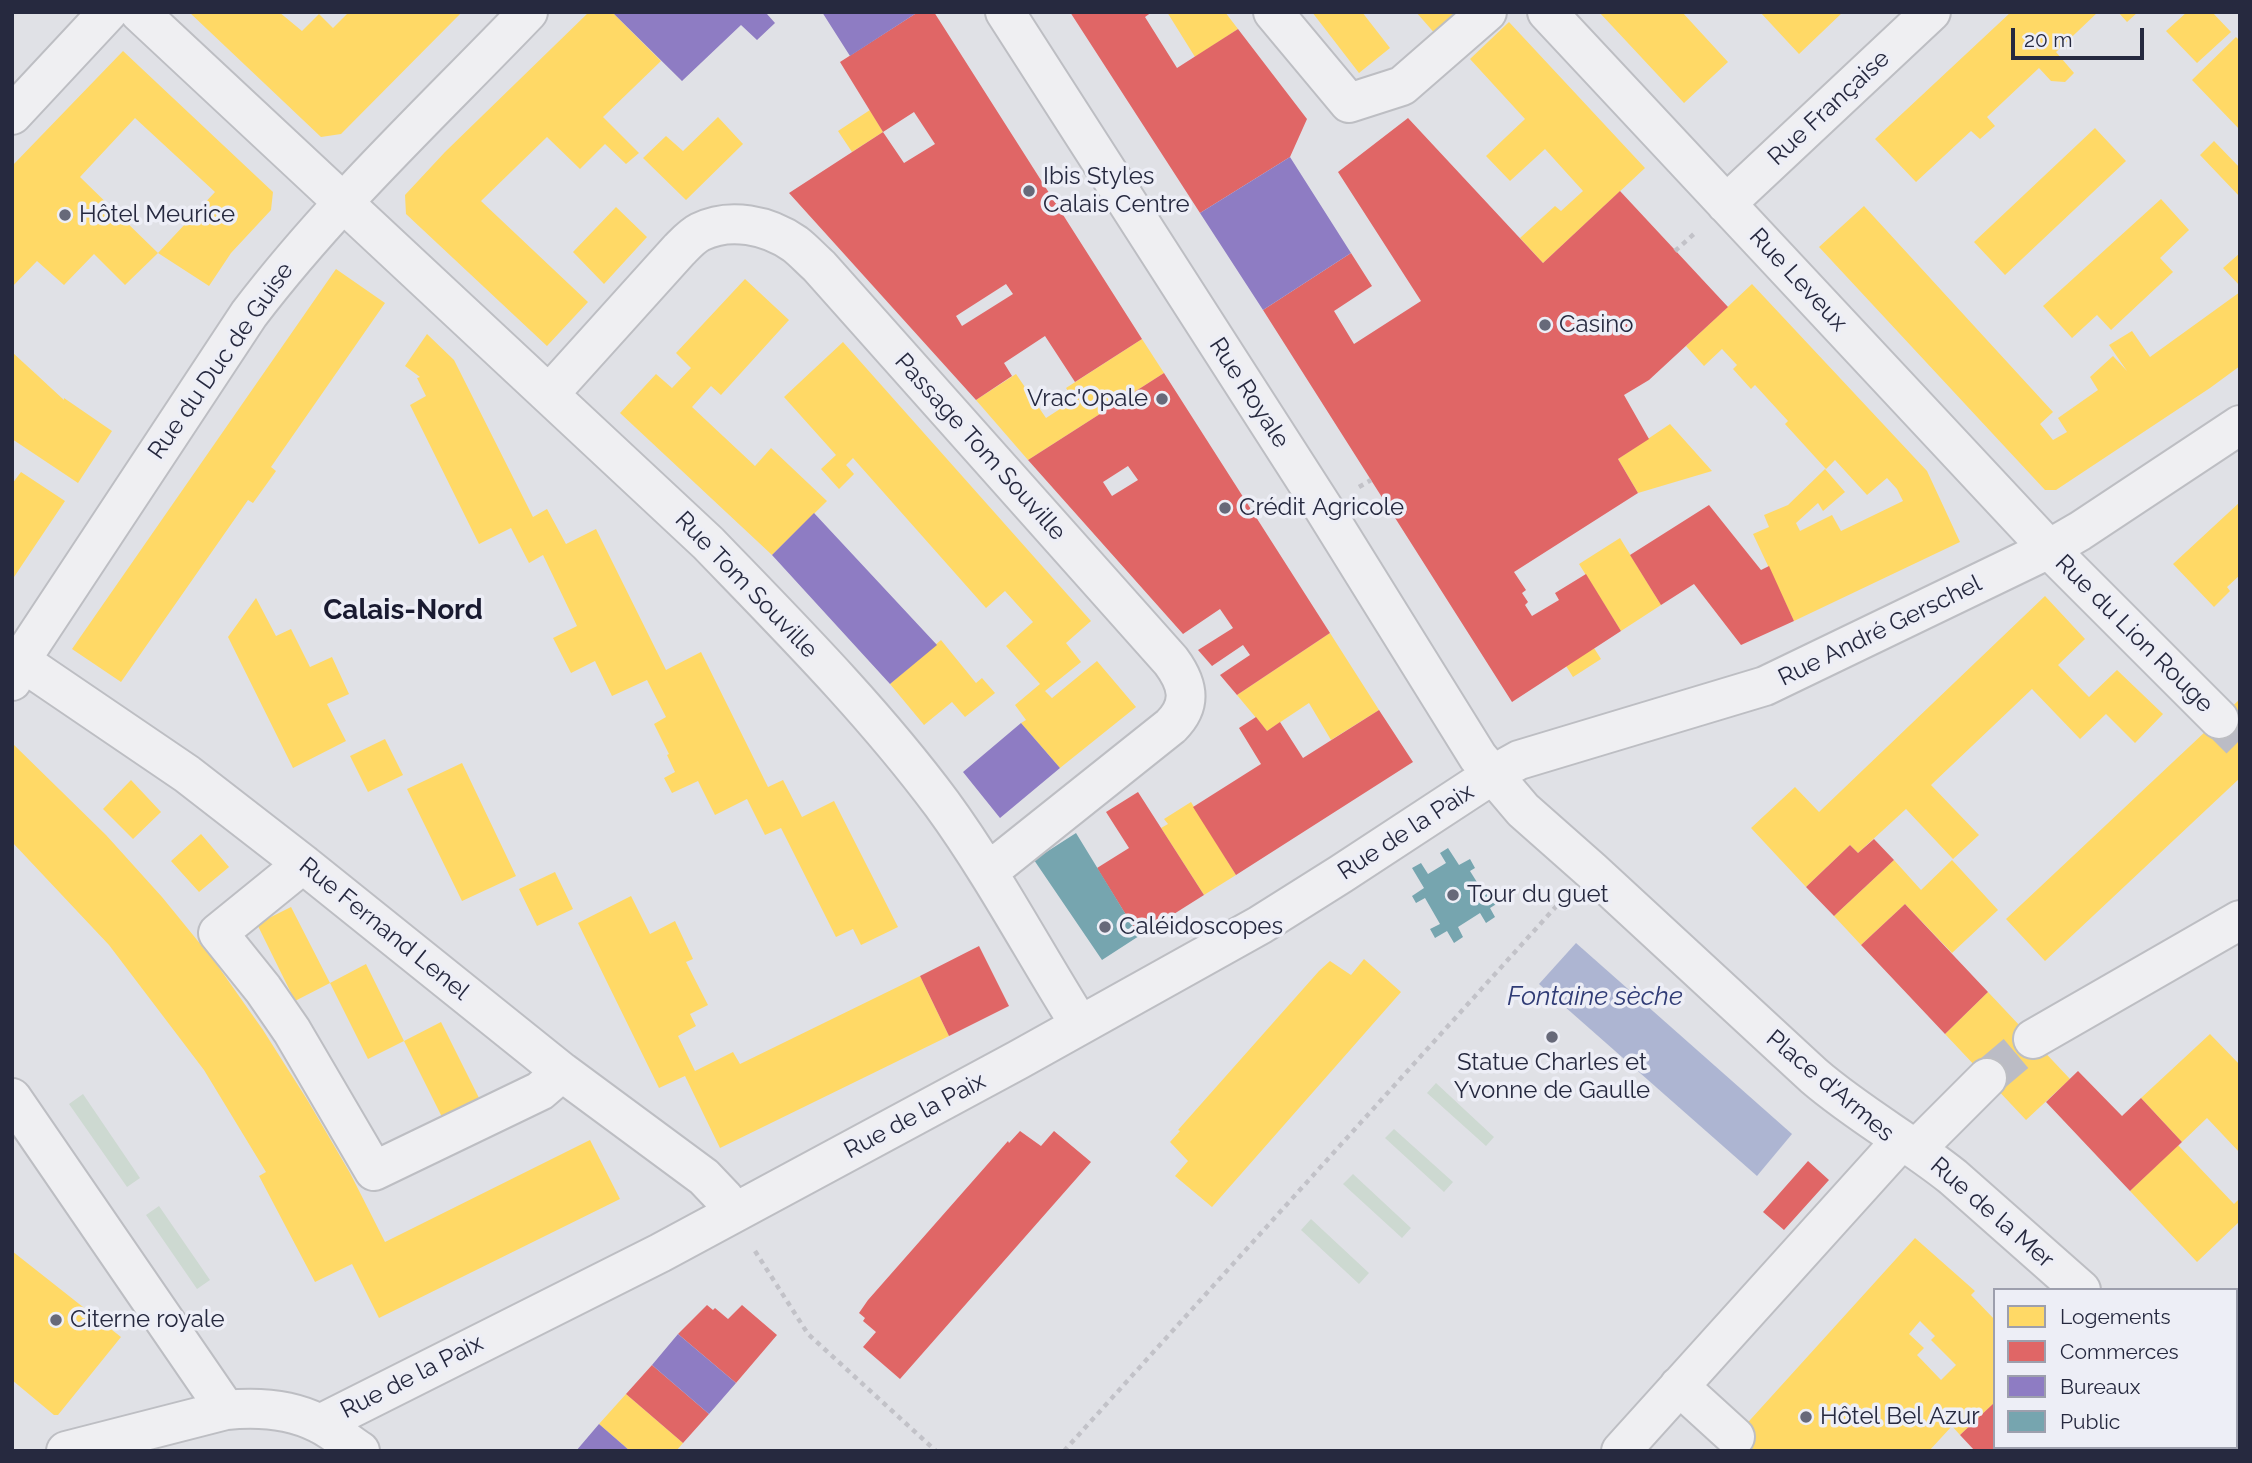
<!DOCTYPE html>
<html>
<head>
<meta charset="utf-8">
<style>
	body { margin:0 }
	#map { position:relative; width:2252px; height:1463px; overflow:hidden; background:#e0e1e6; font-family:Raleway,sans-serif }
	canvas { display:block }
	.frame { position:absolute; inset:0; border:14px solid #26293f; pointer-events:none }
	.legend { position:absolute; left:1993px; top:1288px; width:245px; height:161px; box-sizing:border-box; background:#edeef6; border:2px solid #9d9fad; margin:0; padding:9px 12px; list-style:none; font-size:21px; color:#26293f }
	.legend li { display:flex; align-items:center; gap:14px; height:35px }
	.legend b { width:35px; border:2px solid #9d9fad }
	.scale { position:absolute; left:2011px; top:28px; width:133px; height:32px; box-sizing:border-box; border:4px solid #26293f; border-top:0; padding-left:9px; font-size:21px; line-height:24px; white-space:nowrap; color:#26293f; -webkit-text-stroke:5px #edeef6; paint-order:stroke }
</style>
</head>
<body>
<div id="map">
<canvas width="2252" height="1463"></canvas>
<div class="frame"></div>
<ul class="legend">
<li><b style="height:19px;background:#ffd966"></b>Logements</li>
<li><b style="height:19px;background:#e06666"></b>Commerces</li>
<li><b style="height:19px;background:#8e7cc3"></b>Bureaux</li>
<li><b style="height:19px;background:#76a5af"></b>Public</li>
</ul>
<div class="scale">20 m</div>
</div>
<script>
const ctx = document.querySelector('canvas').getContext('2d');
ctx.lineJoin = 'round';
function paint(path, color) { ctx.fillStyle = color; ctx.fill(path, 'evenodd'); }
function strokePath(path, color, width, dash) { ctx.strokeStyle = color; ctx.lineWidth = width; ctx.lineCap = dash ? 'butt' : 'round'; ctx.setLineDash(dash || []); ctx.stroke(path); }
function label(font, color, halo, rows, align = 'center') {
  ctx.font = font + ' Raleway,sans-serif'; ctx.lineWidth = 7; ctx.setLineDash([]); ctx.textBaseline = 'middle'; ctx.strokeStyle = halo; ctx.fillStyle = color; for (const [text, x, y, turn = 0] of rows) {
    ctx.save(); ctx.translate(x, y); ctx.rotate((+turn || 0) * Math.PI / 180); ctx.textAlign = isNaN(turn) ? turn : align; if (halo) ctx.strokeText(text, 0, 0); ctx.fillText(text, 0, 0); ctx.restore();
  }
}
paint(new Path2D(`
	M1436,1083l58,54 -8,9 -59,-53z
	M83,1094l57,84 -13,9 -58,-83z
	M1394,1129l59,53 -9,10 -59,-54z
	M1353,1174l58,54 -9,10 -59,-54z
	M159,1206l51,74 -13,9 -51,-74z
	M1311,1219l58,54 -10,11 -58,-54z`), '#cdd9d1');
paint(new Path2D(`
	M1576,943l216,191 -35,42 -218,-192z`), '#adb5d2');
paint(new Path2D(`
	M189,12h90l23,19 17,-17 14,14 16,-16h113l-121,122 -20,3z
	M589,12h23l49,49 -58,56 36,36 -13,11 -21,-20 -25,25 -33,-32 -66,64 107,101 -41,44 -141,-132 -1,-19 40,-43z
	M1167,12h58l13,17 -43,28z
	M1312,12h50l28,36 -31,25z
	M1416,12h46l-25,24z
	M1599,12h83l46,50 -44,41z
	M1760,12h83l-44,42z
	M2011,12h87l-42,40 18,21 -9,9 -14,-1 -12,-13 -52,49 8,9 -15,13 -9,-8 -55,51 -41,-43z
	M2118,12h20l-11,10z
	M2187,12h25l19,20 -34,31 -31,-32z
	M1509,22l136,146 -102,95 -23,-25 35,-32 6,5 22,-20 -38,-42 -35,32 -24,-25 39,-37 -55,-60z
	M2236,37l4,4v89l-48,-50z
	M123,51l150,141 -2,18 -40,43 -22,33 -51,-33 57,-61 -80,-74 -55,59 78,76 -33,32 -31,-31 -30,31 -27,-24 -25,26v-121z
	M870,110l13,22 -31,20 -14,-21z
	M718,117l25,27 -57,56 -43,-42 23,-22 17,15z
	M2095,128l31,33 -121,114 -31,-33z
	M2214,141l26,27v29l-40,-42z
	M2161,199l28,31 -29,28 13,14 -62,58 -14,-15 -25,23 -29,-32z
	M1864,206l189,206 -13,12 13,16 14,-8 -9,-14 40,-28 -8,-13 23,-21 14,15 -18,-26 23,-14 18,26 90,-65v74l-30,22 -154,102h-11l-226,-243z
	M616,207l31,30 -43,47 -31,-32z
	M2240,253v33l-17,-18z
	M336,269l49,34 -114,164 5,4 -23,32 -5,-3 -127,182 -49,-33z
	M745,279l44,41 -68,75 -10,-9 -19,21 63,59 16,-18 56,53 -55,54 -152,-142 36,-39 16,14 19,-20 -15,-15z
	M1752,284l175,187 33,71 -166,79 -41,-87 16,-7 -5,-12 24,-10 37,-36 20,23 -22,19 -5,-8 -22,20 4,8 32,-16 9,16 62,-30 -6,-12 -10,-11 -20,17 -32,-35 -9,9 -41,-45 3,-3 -33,-36 -4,4 -18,-20 4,-4 -15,-16 -18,17 -18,-20z
	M427,334l27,26 79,157 14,-8 19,35 30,-15 70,141 35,-18 67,135 15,-7 19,37 32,-16 64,126 -37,18 -8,-16 -17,8 -55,-109 -16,7 -18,-36 -32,16 -17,-34 -26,12 -8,-15 11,-6 -8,-17 2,-1 -15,-30 12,-7 -19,-37 -35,16 -17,-35 -24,12 -18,-35 24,-12 -34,-71 -14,8 -18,-35 -32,16 -69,-139 16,-9 -9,-18 3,-1 -15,-11z
	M1142,339l22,34 -136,87 -52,-60 40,-26 30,44 28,-18 -8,-12z
	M843,342l248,279 -25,22 15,19 -36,29 7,7 45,-37 39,46 -76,61 -39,-45 5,-3 -11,-15 25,-21 -34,-38 27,-24 -28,-31 -19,17 -133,-150 -7,7 8,9 -15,15 -18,-20 15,-14 -52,-58z
	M12,352l52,48v-2l48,33 -34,52 -66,-44z
	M1670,424l42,47 -74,22 -20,-34z
	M21,472l44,29 -53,79v-96z
	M2240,502v73l-13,12 3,4 -16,16 -41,-43z
	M1620,538l41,67 -40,26 -42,-67z
	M2045,596l40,43 -27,26 31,32 28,-27 46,44 -28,29 -29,-29 -26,25 -48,-50 -101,96 48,50 -26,24 -47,-50 -48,44 -8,-8 -44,42 -55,-59 44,-41 24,25z
	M256,598l20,38 15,-7 19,38 22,-10 17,37 -22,10 19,37 -53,27 -65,-131z
	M1330,633l49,77 -48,30 -22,-37 -42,28 -30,-36z
	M941,640l35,43 6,-5 13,15 -30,24 -13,-15 -28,23 -34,-41z
	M1594,648l7,11 -28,18 -7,-11z
	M2240,699v79l-195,183 -39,-42z
	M385,739l18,36 -35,17 -18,-36z
	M12,743l94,92 56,62 53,65 48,68 45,71 42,72 35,69 205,-102 30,59 -241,119 -27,-54 -37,18 -56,-106 7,-4 -62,-102 -95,-125 -97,-103z
	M462,763l54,113 -54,25 -55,-112z
	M131,780l30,32 -28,27 -30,-30z
	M1191,802l45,73 -32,20 -43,-67 7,-4 -4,-5z
	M201,834l28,33 -30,25 -28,-31z
	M1894,860l27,30 31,-30 46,50 -46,43 -47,-49 -44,41 -27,-29z
	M555,872l18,37 -36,17 -18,-37z
	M631,896l19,38 25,-13 18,38 -7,3 22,43 -18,9 6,12 -18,10 17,35 38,-19 7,12 180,-88 29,60 -229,112 -35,-72 -26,12 -81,-165z
	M291,907l39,76 -35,18 -38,-77z
	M1364,959l37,33 -189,215 -37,-31 13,-15 -18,-19 10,-11 -2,-1 141,-159 11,-10 21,14z
	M366,964l38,77 -36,18 -38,-76z
	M1988,992l82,87 -44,41 -81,-86z
	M441,1022l39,78 -37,19 -39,-78z
	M2210,1034l30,31v88l-33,-35 -25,24 -41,-44z
	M2178,1145l56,59 6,-6v23l-43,41 -67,-71z
	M1915,1238l60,53 -4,4 24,25v82l-35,33 -8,-9 -23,25h-207zM1920,1321l15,15 -4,4 25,25 -15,15 -24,-25 7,-7 -15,-14z
	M12,1251l109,86 -63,78h-4l-42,-35z
	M626,1394l57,49 -7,8h-46l-31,-27z
	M2007,1447h107l3,4h-114z`), '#ffd966');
paint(new Path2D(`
	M918,12h16l208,327 -67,43 -30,-46 -41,27 8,13 -36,24 -187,-207 94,-61 21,31 31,-19 -21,-32 -31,20 -43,-70zM1006,284l7,10 -51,32 -6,-10z
	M1070,12h82l-7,5 32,51 61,-39 69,90 -17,38 -90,56z
	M1408,118l135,145 77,-72 108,116 -79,73 -25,15 25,44 -31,20 20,34 -124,79 12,18 -4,3 6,9 -3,3 7,11 27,-16 -4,-7 31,-19 35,57 -109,71 -249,-392 88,-57 21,33 -38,25 20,33 67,-43 -83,-129z
	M1164,373l166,260 -93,62 -17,-20 30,-20 -7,-10 -31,21 -14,-16 35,-22 -13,-19 -37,25 -155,-174zM1128,466l10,14 -26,16 -9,-14z
	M1709,505l52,65 8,-4 25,55 -53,24 -47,-61 -33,21 -31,-50z
	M1379,710l34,52 -177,113 -43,-68 68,-43 -22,-36 17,-11 11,14 13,-9 23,36z
	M1138,792l66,103 -65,41 -42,-68 32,-20 -23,-36z
	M1874,839l20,21 -60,56 -28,-29 44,-42 8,8z
	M1905,904l83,88 -43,42 -84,-89z
	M979,946l30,60 -60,30 -29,-60z
	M2078,1071l44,45 19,-18 41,44 -52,49 -84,-89z
	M1020,1131l21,15 13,-15 37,31 -191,217 -37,-32 13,-15 -13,-11 2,-3 -6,-5 9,-13 140,-159 1,2z
	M1808,1161l21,19 -45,50 -21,-18z
	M707,1305l6,5 2,-2 13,11 14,-14 35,30 -41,48 -58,-49z
	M652,1365l57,49 -26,29 -57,-49z
	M1995,1402v45h12l-4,4h-28l-15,-16z`), '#e06666');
paint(new Path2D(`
	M612,12h158l-3,2 8,9 -18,17 -16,-15 -59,56z
	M822,12h96l-68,44z
	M1290,157l61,96 -88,57 -63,-97z
	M814,513l123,132 -47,39 -118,-129z
	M1021,723l39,45 -60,50 -37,-46z
	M678,1334l58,49 -27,31 -57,-49z
	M599,1424l31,27h-54z`), '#8e7cc3');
paint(new Path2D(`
	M1076,833l63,103 -37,24 -68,-100z
	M1448,848l11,17 11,-6 5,9 -5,3 15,24 6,-3 7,11 -8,5 5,9 -9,6 -6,-10 -22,14 5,10 -9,6 -7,-12 -12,7 -5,-9 10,-5 -15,-26 -9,5 -4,-7 12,-8 -12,-20 9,-5 7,11 18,-11 -6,-10z`), '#76a5af');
strokePath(new Path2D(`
	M2219,719l21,21
	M1987,1078l46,-39`), '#bbbcc5', 38, [38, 19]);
const minor = new Path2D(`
	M139,12l569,531c81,84 164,167 234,261 51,70 92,148 138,221
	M1005,12l319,497 154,248 45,53 69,61 222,205c44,38 94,65 139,101l128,113
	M1273,12l76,91 53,-17 85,-74
	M1547,12l502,537 170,170
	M12,115l96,-103
	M1726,204l205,-192
	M550,393l129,-143c6,-6 13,-14 21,-18 30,-15 68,-7 95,12 8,6 16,15 24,22l352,395c17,23 22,43 0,65l-183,146
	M12,655l175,119 116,90 259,208 142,105 20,21 9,15
	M12,681l8,-20 229,-347c83,-109 184,-203 279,-302
	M303,864l-85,69 45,56 29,42 82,140 166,-80 22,-19
	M2033,1039l207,-119
	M12,1098l214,312
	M1916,1149l71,-71
	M2236,1377l4,2
	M1679,1386l56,51
	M320,1424l340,-171 358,-193 242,-135 81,-51 151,-99 27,-15 246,-74 284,-137 31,-18 160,-106
	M66,1451l160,-41c30,-3 64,-1 92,13 15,7 28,19 42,28
	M1621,1451l280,-310`);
strokePath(minor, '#bdbec3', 42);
strokePath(new Path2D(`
	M1675,251l20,-18
	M1359,487l12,-7
	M755,1251l53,83 128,117
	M1064,1451l497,-550`), '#c2c2c8', 4.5, [5, 5]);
strokePath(minor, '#efeff2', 38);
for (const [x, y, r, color] of [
	[1029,191,7,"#676979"],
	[65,215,7,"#676979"],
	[1545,325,7,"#676979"],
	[1162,399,7,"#676979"],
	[1225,508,7,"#676979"],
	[1453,895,7,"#676979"],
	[1105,927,7,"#676979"],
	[1552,1037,7,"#676979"],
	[56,1320,7,"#676979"],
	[1806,1417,7,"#676979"]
]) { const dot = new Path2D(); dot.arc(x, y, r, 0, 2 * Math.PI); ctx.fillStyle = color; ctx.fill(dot); strokePath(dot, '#edeef6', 2.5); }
label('24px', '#26293f', '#edeef6', [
	["Rue Française",1829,108,-43],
	["Rue Leveux",1798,280,47],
	["Rue du Duc de Guise",221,361,-55],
	["Rue Royale",1249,393,57],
	["Passage Tom Souville",980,447,48],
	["Rue Tom Souville",746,585,46],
	["Rue André Gerschel",1880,631,-26],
	["Rue du Lion Rouge",2134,634,45],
	["Rue de la Paix",1406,832,-33],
	["Rue Fernand Lenel",384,929,39],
	["Place d'Armes",1830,1086,40],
	["Rue de la Paix",915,1116,-28],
	["Rue de la Mer",1992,1213,41],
	["Rue de la Paix",412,1377,-27]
]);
label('24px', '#26293f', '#edeef6', [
	["Ibis Styles",1043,177],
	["Calais Centre",1043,205],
	["Hôtel Meurice",79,215],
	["Casino",1559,325],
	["Vrac'Opale",1148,399,"right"],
	["Crédit Agricole",1239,508],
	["Tour du guet",1467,895],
	["Caléidoscopes",1119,927],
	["Statue Charles et",1552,1063,"center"],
	["Yvonne de Gaulle",1552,1091,"center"],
	["Citerne royale",70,1320],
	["Hôtel Bel Azur",1820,1417]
], 'left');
label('italic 26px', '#2f3b75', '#edeef6', [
	["Fontaine sèche",1595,997]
]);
label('bold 28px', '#191a30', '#edeef6', [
	["Calais-Nord",403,611]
]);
</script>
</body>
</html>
